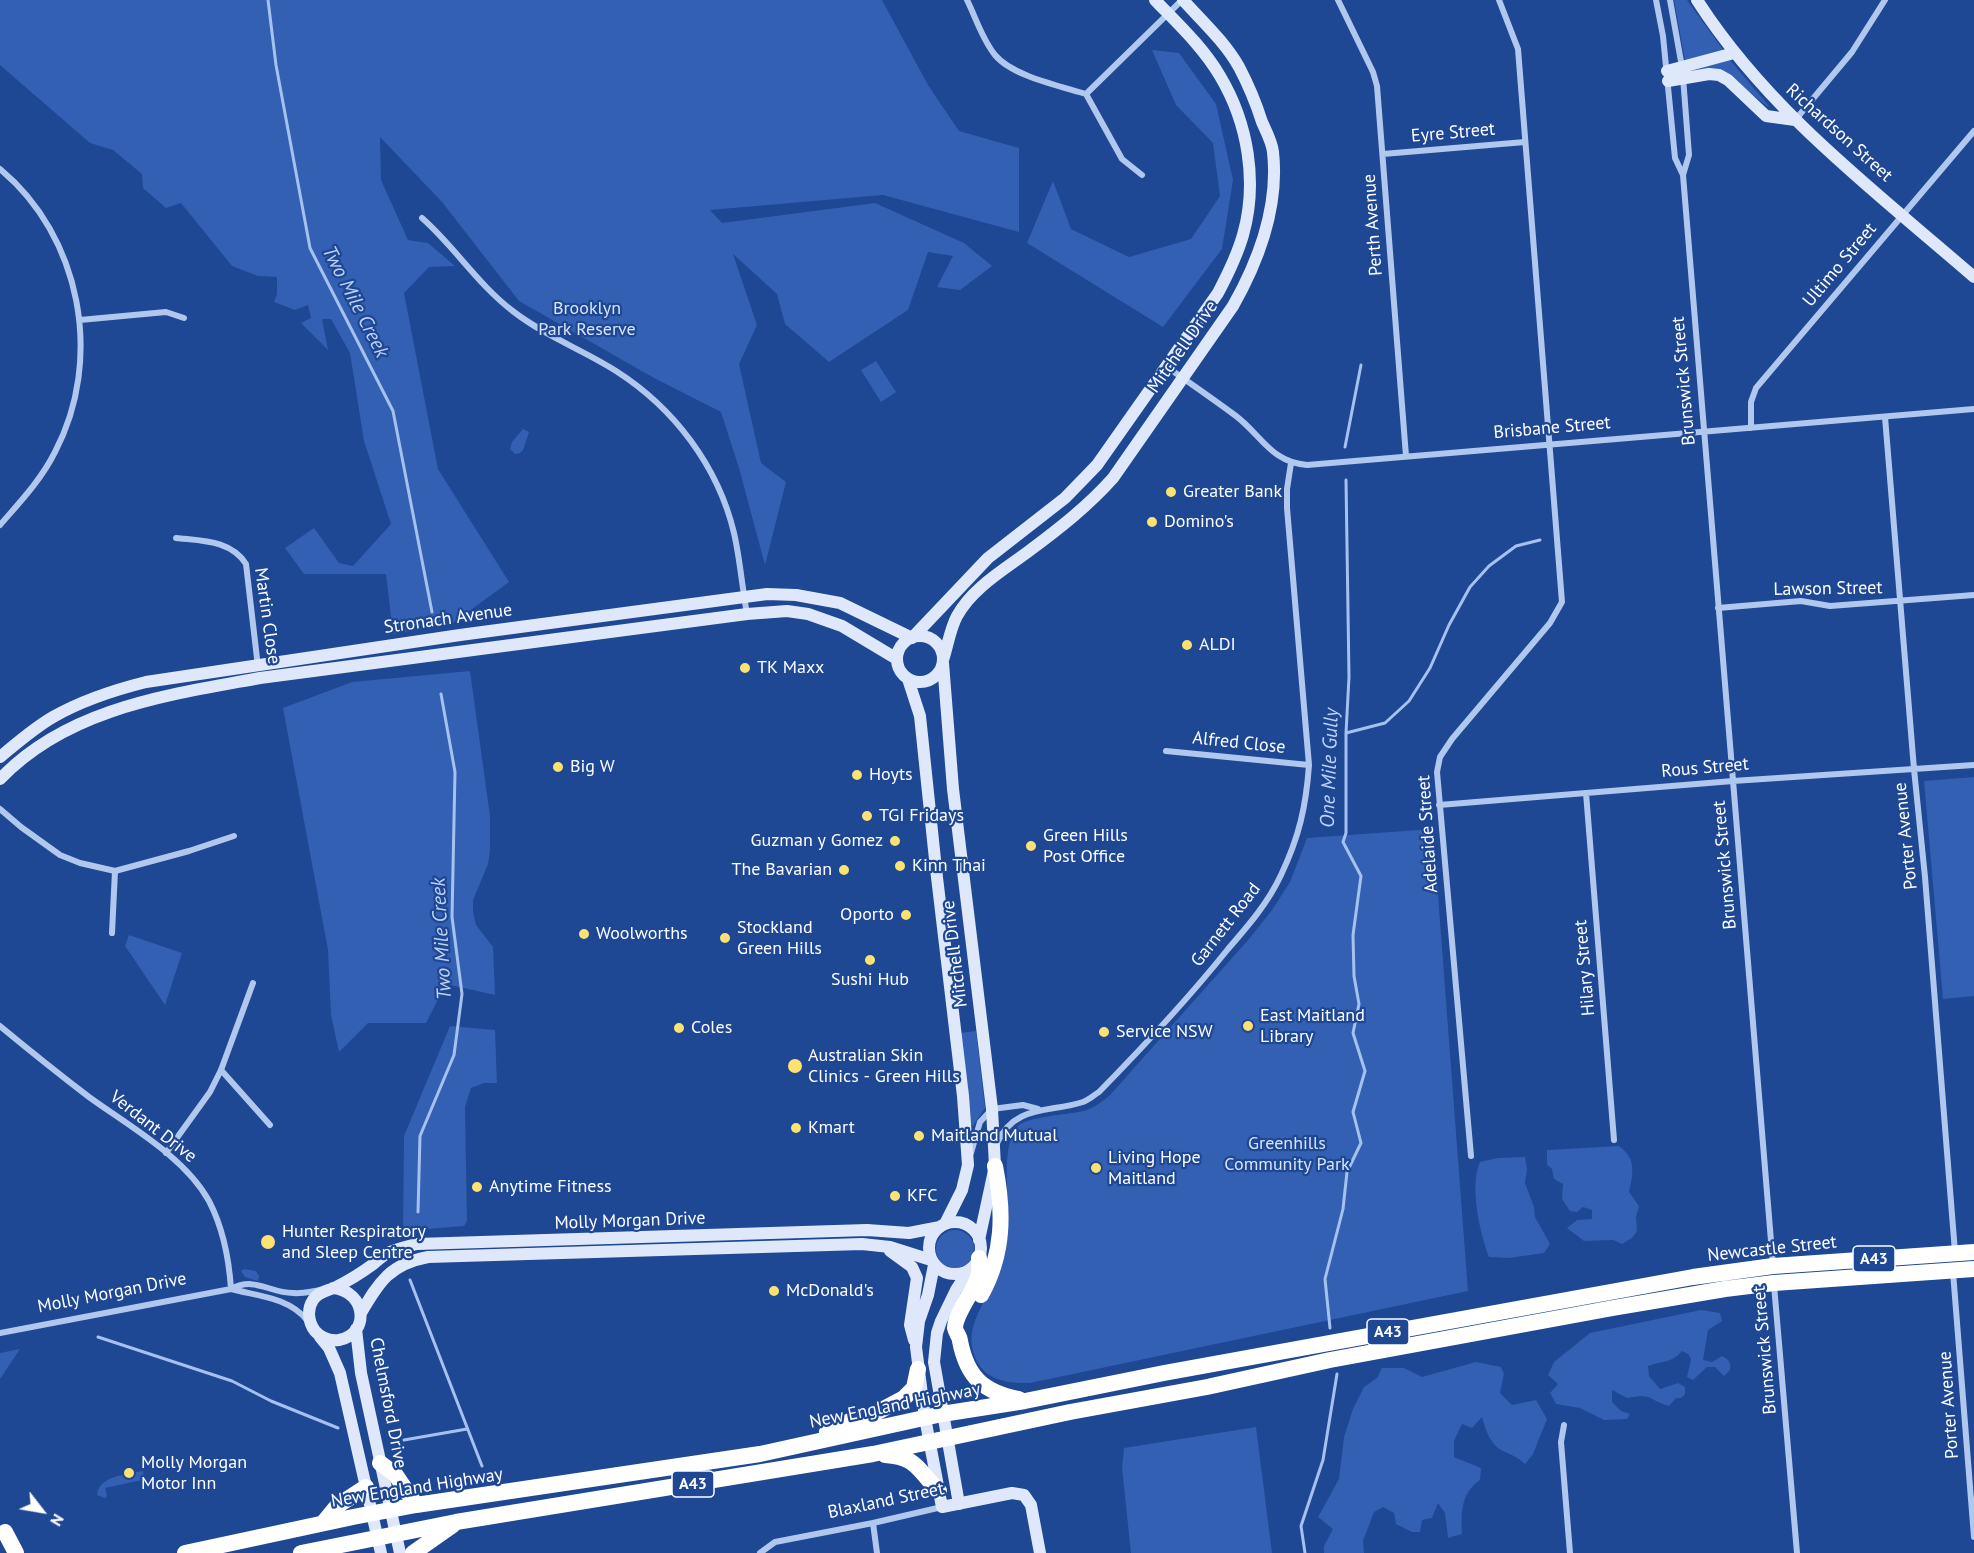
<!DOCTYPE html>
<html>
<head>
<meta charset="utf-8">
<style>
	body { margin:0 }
	#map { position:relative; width:1974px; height:1553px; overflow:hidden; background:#1e4794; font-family:"PT Sans",sans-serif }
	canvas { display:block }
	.north { position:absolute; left:12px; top:1481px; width:60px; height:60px; -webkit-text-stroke:4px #1e4794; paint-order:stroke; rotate:121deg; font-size:16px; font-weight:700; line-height:24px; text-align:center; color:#fff }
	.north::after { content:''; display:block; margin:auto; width:21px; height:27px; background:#fff; clip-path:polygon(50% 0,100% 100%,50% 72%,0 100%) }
</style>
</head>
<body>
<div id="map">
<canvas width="1974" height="1553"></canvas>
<div class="north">N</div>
</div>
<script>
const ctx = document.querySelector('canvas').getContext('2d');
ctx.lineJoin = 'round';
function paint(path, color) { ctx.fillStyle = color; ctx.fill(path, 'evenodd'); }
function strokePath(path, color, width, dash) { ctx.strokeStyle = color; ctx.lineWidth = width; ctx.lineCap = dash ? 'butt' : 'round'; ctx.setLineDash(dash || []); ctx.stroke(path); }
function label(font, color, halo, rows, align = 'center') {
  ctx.font = font + ' "PT Sans",sans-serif'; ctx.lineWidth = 4.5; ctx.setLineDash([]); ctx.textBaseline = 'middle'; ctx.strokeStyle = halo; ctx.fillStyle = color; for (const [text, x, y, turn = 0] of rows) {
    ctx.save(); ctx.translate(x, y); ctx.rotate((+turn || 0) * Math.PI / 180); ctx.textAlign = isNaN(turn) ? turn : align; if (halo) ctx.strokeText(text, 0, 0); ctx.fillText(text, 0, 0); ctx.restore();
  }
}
paint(new Path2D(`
	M0,0h882l46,85 31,46 60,17v84l-136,-37 -173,15 12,13 153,-20 89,40 28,23 -32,24 -23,-3 16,-31 -25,-4 -20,58 -79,52 -44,-38 -8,-30 -44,-40 24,71 -18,39 22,99 25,19 -21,83 -26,-97 -18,-56 -67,-34 -135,-77 -77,-99 -62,-65 1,43 27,60 20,3 27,23 -26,1 -25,26 34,176 71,113 -56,41 -60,11 -7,-60h-82l-19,-26 29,-20 25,35 14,3 38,-42 -27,-83 -14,-88 -19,-34h-9l6,31 -27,-27 10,-5 -3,-13 -13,5 -21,-8 3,-8v-17l-19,-1 -26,-10 -51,-63 -15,5 -23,-20 -1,-14 -29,-24 -23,-7 -90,-78z
	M1674,0h13l37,51 -39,9z
	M1152,50l27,3 37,51 17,76 -11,69 -59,78 -136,-84 26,-62 18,48 58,28 62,-18 29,-43 -7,-53 -37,-38z
	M1730,60l39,46 -1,1 -39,-31 -37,-5 -1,-2z
	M876,361l20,31 -15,10 -20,-32z
	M523,429l6,3 -6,18 -3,3 -5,1 -5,-5 2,-7z
	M470,671l20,145v35l-2,13 -15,36v12l3,13 17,22 2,48 -49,-11 -20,39h-58l-29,29 -8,-37 -3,-65 -45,-242 69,-26z
	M1974,777v219l-31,3 -19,-218z
	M1433,829l35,462 -438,92c-27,1 -53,-5 -58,-37 -4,-25 17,-50 26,-72 5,-11 6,-27 9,-40 4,-28 -8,-85 10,-107 10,-11 50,-12 66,-16 11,-3 19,-9 27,-16l139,-156 23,-29 18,-28 17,-44z
	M129,935l53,18 -17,52 -40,-59z
	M450,1026l45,4 2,53h-13l-13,5 -6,19 2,114 -3,5 -61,5 1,-95z
	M976,1031l9,77 -12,18 -3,-2 -10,-91z
	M1619,1146c18,13 14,28 10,46l10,14 -3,11 1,14 -5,7 -10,6 -9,-4 -29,1 -17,-13 10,-8 15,-1v-9l-9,-3 -6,5 -7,-1 -8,-12 1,-15 -9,-5 -2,-10 -5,-4v-15z
	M1525,1157l2,12 -2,14 9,24 1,10 15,27 -6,9 -35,5 -20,-1c-9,-23 -20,-72 -9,-95l18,-4z
	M936 1249a19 19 0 1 1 38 0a19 19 0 1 1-38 0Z
	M244,1269l12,2 3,5 -1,5 -13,-4 -4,-6z
	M1701,1310l19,3 2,8 -14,9 -5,30 9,2 10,-6c7,3 9,7 8,14l-6,6 -9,-9h-8l-14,13 -6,-3 4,-18 -3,-5 -6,-3c-10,12 -20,10 -34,15l1,10 11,13 18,-6 7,4v7l-4,4h-5l-7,8c-21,-6 -16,-13 -42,-8l-15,-8v12l9,9 9,3 -3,5 -23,1 -24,-12 -24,-4 -6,-11 8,-9 -10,-9 6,-13 36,-29z
	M20,1349l-20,30v-26z
	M1476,1362l25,5 3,7 -4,19 12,12 24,-5 11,19 -14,35 -8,10c-8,-7 -13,-9 -22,-13 -13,-6 -17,-21 -21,-34l-10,11 -10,-4 -8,17v16l27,11 -1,12c-19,13 -19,32 -18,54l-14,4 -3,-25 -7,-10 -6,15 -10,2 -2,12h-8l-16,-8 -2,-11 -11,-6 -9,5 -11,29 1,12h-40v-7l9,-17 -15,-12 21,-38 5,-42 9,-28 11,-22 13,-9 5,-10h22l18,9z
	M1256,1427l16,126h-141l-9,-85 2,-20z
	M143,1471l3,17 -4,-8 -37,8 2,8 -2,2 -8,-3c1,-19 31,-21 46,-24z`), '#3360b2');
strokePath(new Path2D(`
	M268,0l8,65 34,183 83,163 39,201
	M1345,447l16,-82
	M1346,733l39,-10 24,-22 21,-33 19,-43 21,-38 19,-21 27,-20 24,-6
	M418,1212l2,-76 34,-81 8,-61 -10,-77 3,-145 -14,-78
	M410,1280l72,186
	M1330,1328l-5,-49 18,-70 4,-37 14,-29 -8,-31 12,-41 -12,-38 6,-29 -5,-28 -1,-41 8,-59 -18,-34 3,-9v-100l3,-56 -3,-197
	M98,1337l134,44 39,20 67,27
	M404,1440l63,-11
	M1305,1553l-4,-27 22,-66 14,-86`), '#a5c1f0', 3);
strokePath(new Path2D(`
	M967,0c9,18 15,39 28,55 17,21 65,31 91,39l96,-94
	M1338,0l35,72 4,14 29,370
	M1656,0l7,36 12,122 8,17
	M1670,0l12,67
	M1683,77l6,78 -6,20 90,1090
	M1086,94l36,65 20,16
	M1796,119l56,-67 33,-52
	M1383,154l142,-12
	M0,169c81,67 104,190 55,283 -14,28 -35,50 -55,73
	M422,218c33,29 56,67 92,94 31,24 69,38 102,59 58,37 102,95 118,162 6,26 8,54 13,81
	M80,320l86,-8 18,6
	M1167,367c23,16 46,32 69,49 26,20 35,46 71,49l667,-56
	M1885,417l29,352 11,108 30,375
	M1751,428v-26l5,-14 218,-257
	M176,538c26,3 55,2 70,26l12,103
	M1718,608l83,-7 29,5 144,-11
	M1166,751l143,14
	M1586,793l28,347
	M1439,805l294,-24 241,-16
	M0,809l21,18 39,28 20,8 35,8 74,-20 45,-15
	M112,933l3,-62
	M0,1026c29,24 59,48 89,71 40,29 96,60 120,104 14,27 20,58 22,88
	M221,1070l49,55
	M997,1143c18,-39 52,-30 86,-41 6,-2 11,-7 16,-10 45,-46 89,-93 129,-143 20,-23 40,-46 53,-74 18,-38 25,-68 28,-110l-22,-257v-19l4,-26
	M166,1153l44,-61 11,-22 32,-87
	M971,1153l9,-31 12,-13 31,-4 15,4
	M1471,1156l-34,-384 3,-15 12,-18 98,-116 12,-21 -44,-553 -19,-49
	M1953,1272l21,265
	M1774,1285l23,268
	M231,1289c26,7 57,8 76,31
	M0,1333l231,-44c24,-13 38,4 62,4 10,1 19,-2 29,-3
	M1564,1425l-3,17 9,111
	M873,1523l4,30
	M760,1553l15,-11 98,-19 69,-16`), '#b1c8ee', 6);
strokePath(new Path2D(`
	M1697,0c71,111 178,191 277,277
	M1667,71l67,-18
	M1668,81l41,-7 10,1 9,5 38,36 29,4
	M897 659a23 23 0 1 1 46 0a23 23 0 1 1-46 0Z
	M913,637l75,-79 77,-60 32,-33 121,-172c10,-19 19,-37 25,-58 15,-53 5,-112 -23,-159 -17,-29 -42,-52 -65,-76
	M943,660c5,-15 7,-31 14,-44 15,-28 48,-47 72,-65 31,-23 59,-45 84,-73l120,-172c26,-46 46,-100 40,-154 -1,-10 -7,-21 -11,-30 -6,-19 -14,-38 -23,-55 -14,-25 -37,-46 -56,-67
	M943,663l10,126 39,320 3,57 -16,74
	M908,679l12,37 16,153 27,227 5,69 -6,25 -17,34
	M0,757c17,-14 34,-29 53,-40 28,-16 61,-27 93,-35l314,-47 307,-41 29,1 44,8 72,35
	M0,779c68,-71 168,-84 260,-101l487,-64 40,-3 21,3 34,12 55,33
	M929 1248a26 26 0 1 1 52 0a26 26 0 1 1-52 0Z
	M890,1251l22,16 5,11 -7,47 4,15
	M934,1265l-6,30 -9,26 -3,26 9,71 17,89 70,-14 12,2 7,10 9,48
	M333,1288c33,3 38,46 6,52 -9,1 -18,-2 -24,-9 -7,-9 -8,-22 -2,-31 6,-9 15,-9 23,-13 12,-6 25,-14 36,-22 6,-5 11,-10 18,-13 9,-4 18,-6 27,-8l450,-14 42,3 31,-6
	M361,1313c18,-31 29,-49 67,-56l434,-13 28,3 41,13
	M356,1329l5,44 39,180
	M320,1337l9,11 11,25 41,180
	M959,1504l-25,-142 3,-29 4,-12 15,-31 13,-20`), '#dee8fa', 12);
strokePath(new Path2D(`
	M979,1258c0,6 1,13 -1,19 -4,14 -23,37 -23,51 1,5 5,9 5,13 7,36 23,51 59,58
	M981,1295c23,-41 23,-83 14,-129
	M827,1432l25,-12 20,-5 32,-17 10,-10 4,-19
	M885,1455c33,2 33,16 54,36
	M380,1463l15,11 21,31
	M323,1523l14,-17 29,-19
	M5,1532l11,21
	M185,1553l168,-36 63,-12 344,-51 182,-40 83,-13 139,-28 529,-96 80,-11 201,-14
	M301,1553l155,-31 417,-68 197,-42 137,-25 123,-27 283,-52 112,-19 49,-6 200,-14
	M413,1553l40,-28`), '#fff', 16);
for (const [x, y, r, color] of [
	[1171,492,6,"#fde171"],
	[1152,522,6,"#fde171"],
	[1187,645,6,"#fde171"],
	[745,668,6,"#fde171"],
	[558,767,6,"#fde171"],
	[857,775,6,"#fde171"],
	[867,816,6,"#fde171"],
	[895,841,6,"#fde171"],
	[1031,846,6,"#fde171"],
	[900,866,6,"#fde171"],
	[844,870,6,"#fde171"],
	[906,915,6,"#fde171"],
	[584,934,6,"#fde171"],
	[725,938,6,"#fde171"],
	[870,960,6,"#fde171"],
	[1248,1026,6,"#fde171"],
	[679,1028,6,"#fde171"],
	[1104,1032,6,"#fde171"],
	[795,1066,8,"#fde171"],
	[796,1128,6,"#fde171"],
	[919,1136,6,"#fde171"],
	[1096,1168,6,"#fde171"],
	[477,1187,6,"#fde171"],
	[895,1196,6,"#fde171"],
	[268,1242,8,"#fde171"],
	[774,1291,6,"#fde171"],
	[129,1473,6,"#fde171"]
]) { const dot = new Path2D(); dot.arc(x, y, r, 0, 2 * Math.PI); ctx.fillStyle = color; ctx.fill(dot); strokePath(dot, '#1e4794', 2); }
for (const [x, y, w] of [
	[1874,1259,42],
	[1388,1332,42],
	[693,1484,42]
]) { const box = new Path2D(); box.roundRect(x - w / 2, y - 13, w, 26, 4.5); ctx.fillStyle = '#1e4794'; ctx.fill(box); strokePath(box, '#fff', 1.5); }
label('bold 16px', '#fff', null, [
	["A43",1874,1259],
	["A43",1388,1332],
	["A43",693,1484]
]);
label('18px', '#fff', '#1e4794', [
	["Eyre Street",1453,133,-5],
	["Richardson Street",1839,133,42],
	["Perth Avenue",1373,225,-94],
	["Ultimo Street",1840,265,-50],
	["Mitchell Drive",1183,347,-55],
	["Brunswick Street",1684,381,-95],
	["Brisbane Street",1552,428,-5],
	["Lawson Street",1828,589,-1],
	["Martin Close",267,616,82],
	["Stronach Avenue",448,619,-8],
	["Alfred Close",1239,743,6],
	["Rous Street",1705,768,-5],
	["Adelaide Street",1428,834,-94],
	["Porter Avenue",1906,836,-96],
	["Brunswick Street",1725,865,-95],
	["Garnett Road",1226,925,-52],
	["Mitchell Drive",955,954,-97],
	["Hilary Street",1585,968,-95],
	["Verdant Drive",153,1127,38],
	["Molly Morgan Drive",630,1221,-2],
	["Newcastle Street",1772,1249,-6],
	["Molly Morgan Drive",112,1293,-11],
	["Brunswick Street",1765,1350,-95],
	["Chelmsford Drive",388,1403,79],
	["Porter Avenue",1949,1405,-94],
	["New England Highway",895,1406,-11],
	["New England Highway",417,1488,-9],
	["Blaxland Street",886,1501,-12]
]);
label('18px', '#d8e4fa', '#1e4794', [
	["Brooklyn",587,309],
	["Park Reserve",587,330],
	["Greenhills",1287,1144],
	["Community Park",1287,1165]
]);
label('18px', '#fff', '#1e4794', [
	["Greater Bank",1183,492],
	["Domino's",1164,522],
	["ALDI",1199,645],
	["TK Maxx",757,668],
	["Big W",570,767],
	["Hoyts",869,775],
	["TGI Fridays",879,816],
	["Green Hills",1043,836],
	["Post Office",1043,857],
	["Guzman y Gomez",883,841,"right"],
	["Kinn Thai",912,866],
	["The Bavarian",832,870,"right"],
	["Oporto",894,915,"right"],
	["Stockland",737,928],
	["Green Hills",737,949],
	["Woolworths",596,934],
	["Sushi Hub",870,980,"center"],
	["East Maitland",1260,1016],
	["Library",1260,1037],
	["Coles",691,1028],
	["Service NSW",1116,1032],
	["Australian Skin",808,1056],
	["Clinics - Green Hills",808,1077],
	["Kmart",808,1128],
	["Maitland Mutual",931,1136],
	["Living Hope",1108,1158],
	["Maitland",1108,1179],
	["Anytime Fitness",489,1187],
	["KFC",907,1196],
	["Hunter Respiratory",282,1232],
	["and Sleep Centre",282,1253],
	["McDonald's",786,1291],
	["Molly Morgan",141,1463],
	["Motor Inn",141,1484]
], 'left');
label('italic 20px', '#bed2f5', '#1e4794', [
	["Two Mile Creek",355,302,63],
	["One Mile Gully",1330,768,-88],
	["Two Mile Creek",442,939,-93]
]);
</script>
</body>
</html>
